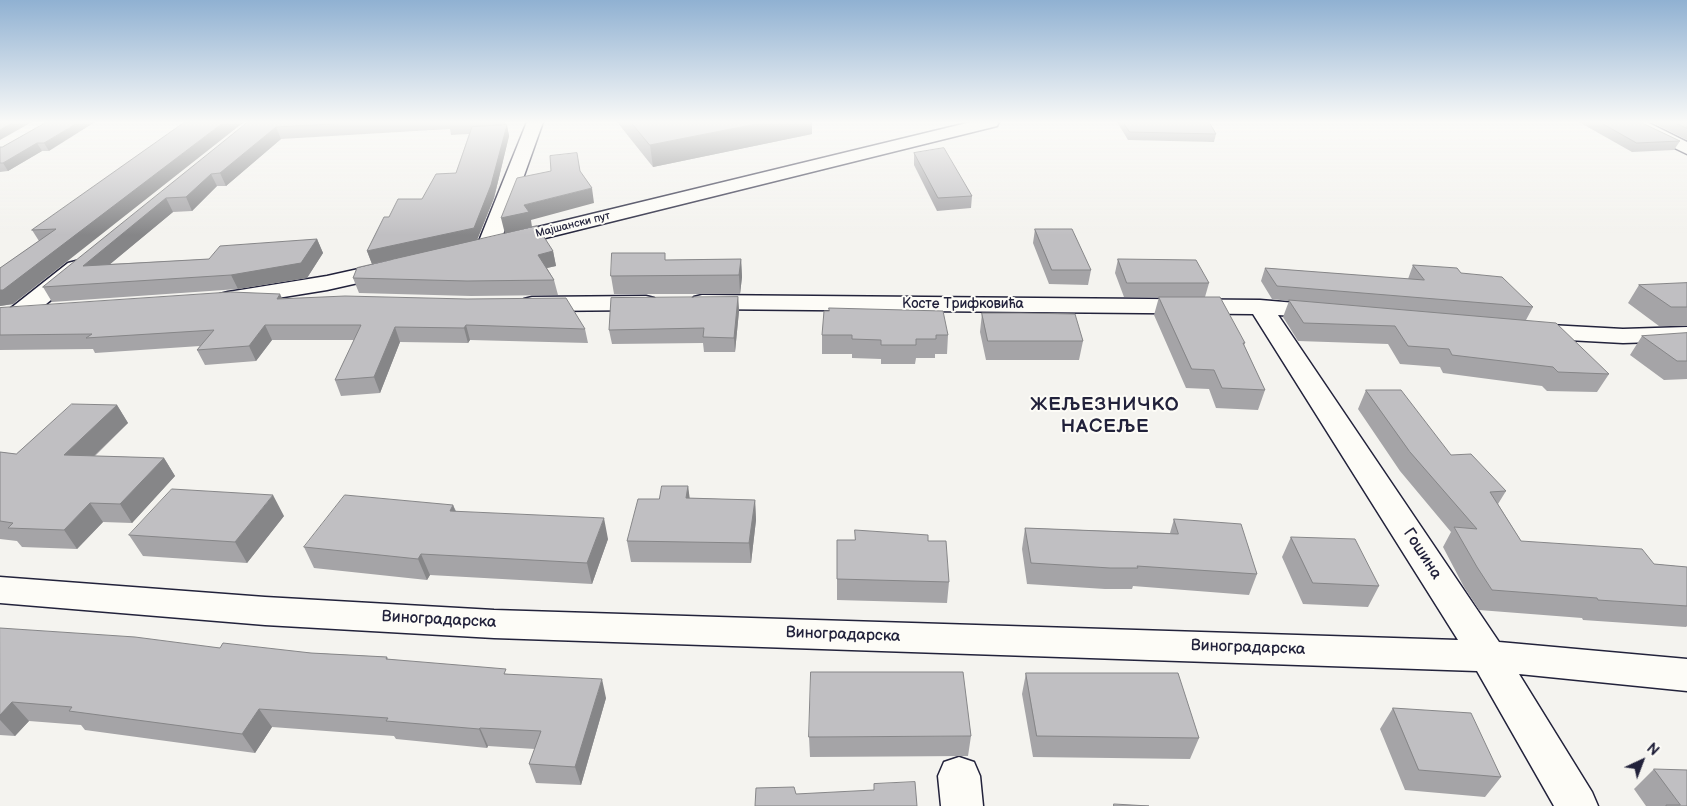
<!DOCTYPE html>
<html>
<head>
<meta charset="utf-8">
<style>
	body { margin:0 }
	#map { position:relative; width:1687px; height:806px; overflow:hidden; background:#f4f3ef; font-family:"Balsamiq Sans",sans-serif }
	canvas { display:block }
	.north { position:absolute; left:1617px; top:736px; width:50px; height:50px; -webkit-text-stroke:4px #fdfcf7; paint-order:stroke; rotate:43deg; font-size:14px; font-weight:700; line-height:20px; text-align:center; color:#22223b }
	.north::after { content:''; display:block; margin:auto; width:18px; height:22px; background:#22223b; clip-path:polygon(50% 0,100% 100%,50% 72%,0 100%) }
</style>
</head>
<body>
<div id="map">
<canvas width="1687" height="806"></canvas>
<div class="north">N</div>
</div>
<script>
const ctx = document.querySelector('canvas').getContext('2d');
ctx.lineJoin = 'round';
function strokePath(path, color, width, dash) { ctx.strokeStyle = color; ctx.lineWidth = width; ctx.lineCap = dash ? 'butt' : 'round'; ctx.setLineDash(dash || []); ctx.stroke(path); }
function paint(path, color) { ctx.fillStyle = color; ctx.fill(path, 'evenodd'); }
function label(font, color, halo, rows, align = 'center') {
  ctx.font = font + ' "Balsamiq Sans",sans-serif'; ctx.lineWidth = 4; ctx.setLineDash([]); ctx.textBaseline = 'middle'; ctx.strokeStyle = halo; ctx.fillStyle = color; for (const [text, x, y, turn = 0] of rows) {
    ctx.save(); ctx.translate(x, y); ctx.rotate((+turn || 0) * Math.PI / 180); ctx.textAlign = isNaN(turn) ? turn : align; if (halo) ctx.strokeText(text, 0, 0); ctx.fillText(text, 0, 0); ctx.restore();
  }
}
const minor = new Path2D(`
	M527,122h16l-44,124 -3,5 -8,1 -8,-1 -3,-5z
	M1627,122h20l40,20v12l-58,-28z
	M76,261l8,2 3,5 -3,5 -55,45 -9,2 -9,-2 -3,-5 3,-5 57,-45z
	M702,295l558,5 72,6 4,5 -4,5 -8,2 -46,-3 221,327 188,17v32l-168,-17 73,118 6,14h-44l-77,-135 -983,-33 -229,-13 -265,-22v-26l265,20 229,13 964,30 -205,-326 -551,-5 -8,-2 -4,-5 4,-5z
	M646,296l8,2 4,5 -4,5 -8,2 -114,1 -8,-2 -4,-5 4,-5 8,-2z
	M1531,324l92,5 64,-2v14l-64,2 -92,-5 -9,-2 -3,-5 3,-5z
	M959,757l15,5 6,14 3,30h-42l-3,-30 6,-14z`);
const tertiary = new Path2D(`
	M971,122h28l-2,4 -492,122 -8,-1 -3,-5 3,-5z
	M390,262l8,2 3,5 -3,5 -71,16 -99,16 -8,-2 -4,-5 4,-5 8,-2 99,-16z`);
strokePath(minor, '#22223b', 3);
strokePath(tertiary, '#22223b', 3);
paint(minor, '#fdfcf7');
paint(tertiary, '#fdfcf7');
paint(new Path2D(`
	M47,122l2,29h-7l-34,20 -8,1v-25h2z
	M185,122l-172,182 -13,2v-38l39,-27 -7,-11z
	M248,122h257l1,3h1l2,11 -15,62 -17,42 76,11 3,15 -9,2 7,12 4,15 -87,1 -112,-3 -6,-15 115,-35 -96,21 -5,-13 22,-34 33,-18 34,-26 13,-39 -18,1 -1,-6 -169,10 -55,47h-9l-25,25 -19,1 -63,52 99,-5 108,-20 6,14 -16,25 -69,11 -186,13 -9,-15z
	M617,122h195v12l-159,33z
	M1117,122h92l7,12 -2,8 -86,-2z
	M1579,122h61l40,19 -6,9 -42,2z
	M1651,122h36v18z
	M914,153l58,43 -1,12 -34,3 -23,-46z
	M1035,229l56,41 -3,15 -39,-1 -16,-41z
	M741,259l1,18 -2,17h-126l-3,-18 55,-16z
	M1118,259l91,24 -4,14 40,46 -1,2 21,45 -7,20 -42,-2 -7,-19 -23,-1 -32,-73 5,-18h-35l-9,-24z
	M1413,265l48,8 72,34 -7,13 83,54 -12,18 -50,-1 -5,-5 -99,-13 -3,-6 -40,-3 -12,-20 -90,-3 -15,-24 6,-16 -17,-2 -11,-18 4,-13 143,11z
	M1687,283v43h-28l-31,-23 11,-18z
	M738,297l1,14 -4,41h-31l-1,-9 -91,1 -3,-14z
	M282,298l303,31 3,14 -118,-3 -2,3 -68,-1 -20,51 -39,3 -6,-16 19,-40h-82l-16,21 -51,4 -8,-15 3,-4 -105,7 -2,-4 -93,1v-42z
	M982,313l101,28 -4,19h-93l-6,-28z
	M1687,333v46l-23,1 -34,-25 12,-19z
	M822,335h126l-1,19h-12v4h-19l-1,6h-34v-5l-29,-1v-4h-30z
	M1366,390l85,65 55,36 -8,13 23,37 133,23 33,3v59l-1,1 -103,-7 -1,-2 -103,-8 -15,-23 -21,-40 8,-15 -51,-61 -42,-62z
	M117,405l11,18 -33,33 69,2 11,18 -43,47 -29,-1 -26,27 -55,-2 -5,-6 -17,-2v-87l16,2z
	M688,486l1,12 66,2 1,20 -5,43 -120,-1 -4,-21 32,-42z
	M453,505l3,6 152,28 -16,45 -162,-9 -3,5 -113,-12 -10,-21z
	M284,516l-37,47 -104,-7 -14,-21z
	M1174,519l83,55 -8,21 -116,-9 -1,3h-27l-78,-5 -5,-35 3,-21 145,5z
	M1291,537l88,49 -11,21 -65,-3 -21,-47z
	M837,540l91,1 21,41 -2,21 -110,-3z
	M0,628l220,20 167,9 1,2 120,15 98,24 -25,87 -45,-2 -7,-19 6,-15 -47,-3 -1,2 -91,-9 -2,-3 -122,-9 -17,26 -170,-23 -4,-5 -52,-4 -14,15 -15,-1z
	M1026,673l173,65 -9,21 -157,-2 -11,-63z
	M1393,708l108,69 -16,20 -80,-7 -25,-61z
	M971,736l-3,20 -158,1 -1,-20z
	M1654,769l33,37h-41l-12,-17z`), '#a5a4a7');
paint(new Path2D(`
	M14,122h18l-32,18v-10z
	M79,122h16l-46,29 -5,-8z
	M224,122h20l-231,182 -13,2v-16z
	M494,122h4l1,4 -3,6z
	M766,122h46v12l-159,33 -3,-22z
	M507,125l2,11 -15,62 -17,42 -105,24 -5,-13 107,-23z
	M276,127l5,12 -55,47 -6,-13z
	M37,143l5,8 -34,20 -5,-8z
	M211,174l6,12 -25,25 -6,-14z
	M592,188l2,15 -63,17 1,7 -27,7 -4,-16 23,-13z
	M166,198l7,14 -82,68 -8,-14z
	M317,239l6,14 -16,25 -69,11 -7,-14z
	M553,251l3,15 -14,3 -4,-14z
	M741,259l1,18 -2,17 -1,-19z
	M280,294l7,14 -10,-9z
	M738,297l1,14 -4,41 -1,-14z
	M265,325l7,15 -16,21 -7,-15z
	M466,325l4,15 -2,3 -4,-15z
	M395,327l5,15 -20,51 -6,-16z
	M117,405l11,18 -52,50 -12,-18z
	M164,458l11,18 -43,47 -12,-19z
	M688,486l3,21 -5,-9z
	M273,495l11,21 -37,47 -12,-21z
	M755,500l1,20 -5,43 -2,-20z
	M90,503l13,19 -26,27 -13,-19z
	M453,505l8,21 -11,-15z
	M604,518l4,21 -16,45 -5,-21z
	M421,554l9,21 -3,5 -9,-21z
	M602,679l4,19 -25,87 -6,-18z
	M12,702l17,19 -14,15 -15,-16v-5z
	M259,709l13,18 -17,26 -13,-19z
	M480,728l8,18 -1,2 -8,-19z`), '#868688');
const building = new Path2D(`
	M0,122h14l-14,8z
	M47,122h32l-35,21h-7l-34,20h-3v-16h2z
	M185,122h39l-221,168h-3v-22l56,-39 -24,1z
	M248,122h120l-92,5 -56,46 -9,1 -25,23 -20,1 -83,68 126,-7 11,-13 97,-7 -16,24 -70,12 -188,12z
	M449,122h20l-21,1z
	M631,122h135l-116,23z
	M1123,122h86l7,12 -86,-2z
	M1600,122h40l40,19 -43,2z
	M1674,122h13v6z
	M507,125l-16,60 -17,43 -107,23 17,-34h5l9,-18h24l14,-25 20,-1 16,-46z
	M944,148l28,48 -34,2 -24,-45z
	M577,153l3,18 12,17 -68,17 5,7 -28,6 16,-40 34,-7 -1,-15z
	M537,226l16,25 -15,4 16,25 -87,1 -114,-3 4,-10z
	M1035,229h37l19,41h-39z
	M612,253h53v7l76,-1 -2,16 -128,1z
	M1118,259l78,1 13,23h-82z
	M1413,265l44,3 4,5 41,4 31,30 -256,-21 -12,-18 159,12z
	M1687,283v24h-16l-32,-22z
	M231,292l49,2 -3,5 68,-3 122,3 99,-1 19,31 -119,-4 -2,3 -69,-1 -21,50 -39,3 26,-55h-96l-16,21 -52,4 17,-20 -128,8 6,-4 -92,1v-27z
	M738,297l-4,41 -31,-1 1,-9 -95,2 2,-32z
	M1159,297h61l25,46h-2l22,47 -43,-2 -8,-18 -22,-1z
	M1289,300l267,23 53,51 -51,-2 -5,-5 -101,-12 -3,-6 -41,-3 -13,-20 -91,-3z
	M829,308l114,3 5,24h-12v4h-20v6h-35v-5l-29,-1v-4h-30l2,-24h5z
	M982,313h39l54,1 8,27h-95z
	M1687,333v28h-10l-35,-25z
	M1366,390h35l50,65 20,-1 35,37 -16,1 31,49 121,8 12,15 33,3v39l-89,-6 -1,-2 -105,-8 -15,-23 -23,-40 23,2 -67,-77z
	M72,404l45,1 -53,50 100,3 -44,46 -30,-1 -26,27 -56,-2 5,-5 -13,-2v-69l16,2z
	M662,486h26l-2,12 69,2 -6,43 -122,-2 11,-42h21z
	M172,489l101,6 -38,47 -106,-7z
	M345,495l108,10 -3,6 154,7 -17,45 -166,-9 -3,5 -114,-12z
	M1174,519l67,5 16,50 -120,-8 1,2h-28l-79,-5 -6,-35 153,6z
	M855,530l73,5v6h18l3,41 -112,-3v-39h18z
	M1291,537l64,2 24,47 -66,-3z
	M0,628l135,9 85,11 3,-5 88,10 76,4 -1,2 120,10 -2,5 98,5 -27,88 -46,-3 12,-33 -61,-3 -1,1 -93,-8 2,-3 -129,-9 -17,25 -173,-23 3,-4 -60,-5 -12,13z
	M811,672h152l8,64 -162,1z
	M1026,673h152l21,65 -162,-2z
	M1393,708l78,5 30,64 -82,-7z
	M1654,769l33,1v36h-21v-1h14z
	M915,782l2,24h-162l1,-18 38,-1 2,7 78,-4v-6z
	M1114,804l35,2h-35z`);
paint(building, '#c0bfc2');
strokePath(building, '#868688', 1);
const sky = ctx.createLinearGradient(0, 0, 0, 235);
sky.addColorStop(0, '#90b1d2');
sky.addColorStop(0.52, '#fafaf8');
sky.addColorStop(1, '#fafaf800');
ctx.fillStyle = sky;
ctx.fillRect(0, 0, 1687, 235);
label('11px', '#22223b', '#fdfcf7', [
	["Мајшански пут",573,225,-14]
]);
label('14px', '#22223b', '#fdfcf7', [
	["Косте Трифковића",963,304]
]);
label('16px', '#22223b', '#fdfcf7', [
	["Гошина",1422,554,57],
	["Виноградарска",439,620,3],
	["Виноградарска",843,635,2],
	["Виноградарска",1248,648,2]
]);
ctx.letterSpacing = '1px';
label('bold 19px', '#22223b', '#fdfcf7', [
	["ЖЕЉЕЗНИЧКО",1105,405],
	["НАСЕЉЕ",1105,427]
]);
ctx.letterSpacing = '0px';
</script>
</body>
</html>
